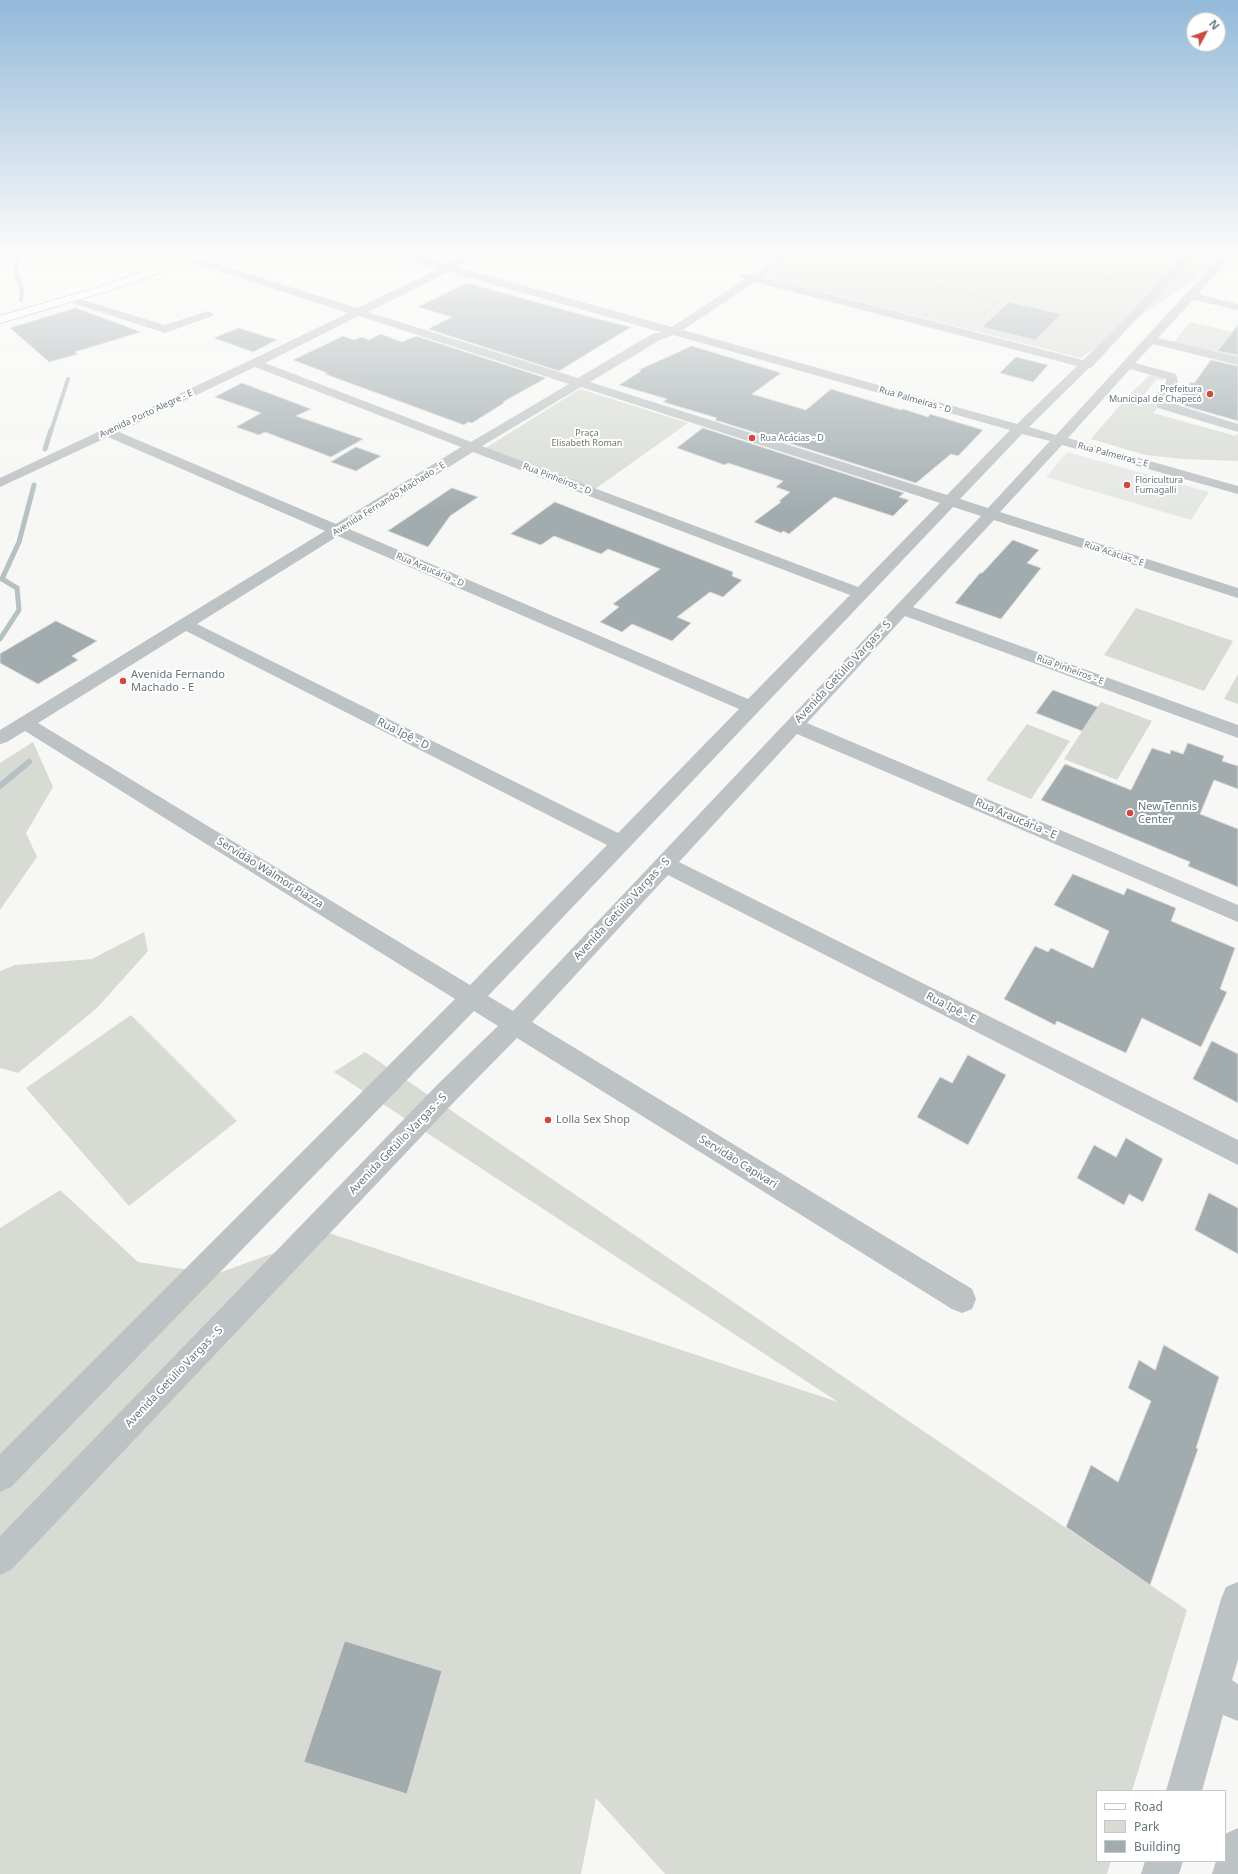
<!DOCTYPE html>
<html>
<head>
<meta charset="utf-8">
<style>
	body { margin:0 }
	#map { position:relative; width:1238px; height:1874px; overflow:hidden; background:#f7f7f5; font-family:"Noto Sans",sans-serif }
	canvas { display:block }
	.legend { position:absolute; left:1096px; top:1790px; width:130px; height:72px; box-sizing:border-box; background:#fff; border:1px solid #c2c8cb; margin:0; padding:5px 7px; list-style:none; font-size:12px; color:#66767c }
	.legend li { display:flex; align-items:center; gap:8px; height:20px }
	.legend b { width:20px; border:1px solid #c2c8cb }
	.north { position:absolute; left:1186px; top:12px; width:40px; height:40px; box-sizing:border-box; background:#fff; border:1px solid #c2c8cb; border-radius:50%; rotate:49deg; font-size:11px; font-weight:700; line-height:16px; text-align:center; color:#66767c }
	.north::after { content:''; display:block; margin:auto; width:14px; height:18px; background:#ce4a3e; clip-path:polygon(50% 0,100% 100%,50% 72%,0 100%) }
</style>
</head>
<body>
<div id="map">
<canvas width="1238" height="1874"></canvas>
<ul class="legend">
<li><b style="height:5px;background:#fff"></b>Road</li>
<li><b style="height:11px;background:#d8dbd4"></b>Park</li>
<li><b style="height:11px;background:#a2acaf"></b>Building</li>
</ul>
<div class="north">N</div>
</div>
<script>
const ctx = document.querySelector('canvas').getContext('2d');
ctx.lineJoin = 'round';
function paint(path, color) { ctx.fillStyle = color; ctx.fill(path, 'evenodd'); }
function strokePath(path, color, width, dash) { ctx.strokeStyle = color; ctx.lineWidth = width; ctx.lineCap = dash ? 'butt' : 'round'; ctx.setLineDash(dash || []); ctx.stroke(path); }
function label(font, color, halo, rows, align = 'center') {
  ctx.font = font + ' "Noto Sans",sans-serif'; ctx.lineWidth = 4; ctx.setLineDash([]); ctx.textBaseline = 'middle'; ctx.strokeStyle = halo; ctx.fillStyle = color; for (const [text, x, y, turn = 0] of rows) {
    ctx.save(); ctx.translate(x, y); ctx.rotate((+turn || 0) * Math.PI / 180); ctx.textAlign = isNaN(turn) ? turn : align; if (halo) ctx.strokeText(text, 0, 0); ctx.fillText(text, 0, 0); ctx.restore();
  }
}
paint(new Path2D(`
	M1067,452l142,40 -18,28 -145,-43z`), '#e5e7e5');
paint(new Path2D(`
	M808,249h358l58,9 -143,100 -318,-81z
	M1190,322l48,11v24l-64,-15z
	M1150,375l14,3 -1,2h-7l-16,20 2,1h8l8,6 -5,6 83,23 2,-3v28l-55,-2 -38,-4 -54,-16 35,-41z
	M580,389l108,34 -93,66 -111,-40z
	M1136,608l97,33 -29,50 -100,-36z
	M1238,674v30l-14,-5z
	M1101,702l51,19 -35,59 -53,-21z
	M1027,724l43,17 -39,58 -45,-19z
	M33,742l20,45 -27,46 11,24 -37,53v-147z
	M144,932l4,19 -51,57 -79,65 -18,-5v-97l15,-6 77,-6z
	M131,1015l106,106 -108,85 -103,-118z
	M365,1052l822,558 -55,181h-35v70h14l-4,13h-442l-69,-76 -15,76h-581v-646l60,-38 78,72 78,12 113,-41 509,169 -504,-330z`), '#d8dbd4');
strokePath(new Path2D(`
	M21,300l1,-10 -5,-14 -1,-22 11,-5
	M51,431l17,-52`), '#b5c1c3', 4);
strokePath(new Path2D(`
	M45,449l6,-19
	M0,639l19,-29 -2,-22 -15,-9 17,-37 15,-57`), '#b5c1c3', 5);
strokePath(new Path2D(`
	M0,786l29,-24`), '#b5c1c3', 6);
const building = new Path2D(`
	M467,283l127,35 37,9 -72,44 -131,-42 24,-12 -34,-10z
	M1009,302l53,12 -27,26 -53,-13z
	M76,308l65,24 -66,20 3,2 -29,8 -39,-34z
	M1238,325v30l-20,-4z
	M239,328l38,12 -24,12 -39,-14z
	M381,334l21,8 14,-6 130,42 -43,24 1,1 -32,20 -4,-1 -4,3 -139,-51 2,-1 -34,-13 50,-24 11,4 8,-3 7,3z
	M692,346l89,27 -29,21 54,16 25,-21 70,21 2,-1 25,8 2,-3 53,16 -25,26 -7,-2 -35,29 -201,-63 2,-2 -54,-16 4,-3 -48,-14 22,-14 -2,-1z
	M1016,357l32,8 -15,17 -33,-9z
	M1211,360l27,6v55l-63,-18 16,-21 3,1z
	M242,383l69,26 -15,7 67,23 -32,18 -66,-25 -6,3 -23,-8 25,-14 -46,-16z
	M703,428l201,65 -5,4 10,3 -16,16 -59,-19 -45,37 -6,-3 -2,2 -27,-11 27,-20 -2,-1 11,-9 -14,-5 7,-6 -55,-18 -3,2 -48,-17z
	M356,447l25,9 -25,15 -25,-9z
	M452,488l26,9 -28,19 -22,31 -40,-16z
	M555,502l178,70 -1,4 10,4 -19,17 -13,-5 -33,25 14,6 -19,18 -40,-17 -10,8 -22,-10 19,-15 -6,-3 47,-35 -52,-20 -7,5 -47,-18 -13,9 -30,-11z
	M1013,540l26,10 -12,13 14,5 -40,51 -46,-16 25,-30h2z
	M56,621l41,20 -25,15 6,4 -40,24 -38,-21v-9z
	M1053,690l45,17 -16,24 -46,-18z
	M1188,743l36,13 -2,5 16,5v23l-24,-9 -14,34 38,15v58l-50,-21 2,-4 -149,-62 24,-36 66,26 21,-42 18,6 1,-4 12,4z
	M1073,874l51,21 3,-7 49,20 -5,13 64,27 -15,41 7,3 -26,55 -59,-29 -16,35 -69,-32 -2,4 -51,-26 31,-53 13,6 3,-4 42,20 16,-37 -55,-26z
	M1212,1041l26,13v49l-45,-24z
	M968,1055l38,20 -38,70 -51,-28 23,-40 12,6z
	M1126,1138l37,21 -20,43 -14,-8 -5,11 -47,-27 17,-33 22,12z
	M1209,1193l29,15v46l-43,-24z
	M1164,1345l55,32 -23,71 2,1 -48,136 -84,-58 25,-62 27,17 33,-81 -23,-13 11,-28 16,10z
	M345,1641l97,30 -35,123 -103,-32z`);
paint(building, '#a2acaf');
strokePath(building, '#d9d9d7', 1);
const major = new Path2D(`
	M201,249h15l-27,13 -78,28 -111,33v-7l103,-30z`);
strokePath(major, '#b1b6b8', 2);
strokePath(new Path2D(`
	M975,249l164,36
	M811,255l189,46 -24,19
	M956,281l40,-32`), '#b7bbbc', 1.5, [1, 1]);
paint(new Path2D(`
	M375,249h17l55,15 30,-15h14l-34,18 215,60 73,-48 -5,-1 -1,-2 1,-2 12,1 39,-26h12l-41,28 321,83 32,-30 75,-81h11l-110,119h-2l-60,59 27,8 171,-186h11l-40,45 40,10v6l-45,-10 -35,38 80,19v8l-85,-21 -18,19 41,11 2,8 -12,16 2,4 70,22v8l-80,-24 -5,-10 13,-16v-3l-36,-10 -62,69 170,48v8l-176,-49 -62,67 238,76v10l-244,-78 -81,87 325,118v13l-333,-122 -98,107 431,182v17l-441,-188 -118,128 559,278v25l-570,-290 -136,147 440,267 4,10 -4,10 -10,4 -10,-4 -435,-271 -61,62 -445,470 -11,5v-39l438,-452 60,-58 -24,-15 -463,476 -11,5v-38l455,-455 -430,-268 -18,11 -7,2v-14l325,-199 -217,-94 -108,50v-9l251,-118 97,-47 -176,-57 -1,-2 1,-2h8l177,56 81,-39 -62,-18zM449,272l212,60 -9,2 -74,44 -210,-66zM755,282l322,84 -60,58 -334,-94zM359,316l210,68 -98,58 -206,-79zM673,335l337,95 -63,65 -357,-113 70,-42zM255,367l206,80 -125,77 -217,-92zM581,387l359,116 -82,84 -376,-141zM1022,434l28,7 -62,67 -28,-9zM473,452l377,143 -102,104 -399,-170zM953,507l28,9 -468,495 -25,-15zM338,536l401,173 -121,124 -421,-209zM186,631l421,214 -137,140 -432,-262z
	M70,296l95,29 43,-14 6,3 -2,2 -47,17 -99,-32 -2,-2 2,-2z
	M1238,1582v78l-6,20 6,4v37l-15,-6 -21,76h-36l55,-192 5,-12z
	M1238,1828v46h-26l4,-13h9v-27z
	M1145,1861h38l-4,13h-38z`), '#bdc2c4');
paint(major, '#fff');
const sky = ctx.createLinearGradient(0, 0, 0, 512);
sky.addColorStop(0, '#93b9d9');
sky.addColorStop(0.49, '#fbfbfa');
sky.addColorStop(1, '#fbfbfa00');
ctx.fillStyle = sky;
ctx.fillRect(0, 0, 1238, 512);
for (const [x, y, r, color] of [
	[1210,394,4,"#ce4a3e"],
	[752,438,4,"#ce4a3e"],
	[1127,485,4,"#ce4a3e"],
	[123,681,4,"#ce4a3e"],
	[1130,813,4,"#ce4a3e"],
	[548,1120,4,"#ce4a3e"]
]) { const dot = new Path2D(); dot.arc(x, y, r, 0, 2 * Math.PI); ctx.fillStyle = color; ctx.fill(dot); strokePath(dot, '#fff', 1.5); }
label('9px', '#66767c', '#fff', [
	["Prefeitura",1202,389,"right"],
	["Municipal de Chapecó",1202,399,"right"],
	["Rua Acácias - D",760,438],
	["Floricultura",1135,480],
	["Fumagalli",1135,490]
], 'left');
label('9px', '#66767c', '#fff', [
	["Rua Palmeiras - D",915,400,16],
	["Avenida Porto Alegre - E",146,414,-25],
	["Rua Palmeiras - E",1113,455,15],
	["Rua Pinheiros - D",557,479,21],
	["Avenida Fernando Machado - E",389,499,-32],
	["Rua Acácias - E",1114,554,18],
	["Rua Araucária - D",430,570,23],
	["Rua Pinheiros - E",1070,670,20]
]);
label('9px', '#6e7a68', '#fff', [
	["Praça",587,433],
	["Elisabeth Roman",587,443]
]);
label('11px', '#66767c', '#fff', [
	["Avenida Getúlio Vargas - S",843,672,-47],
	["Rua Ipê - D",403,734,27],
	["Rua Araucária - E",1016,819,23],
	["Servidão Walmor Piazza",270,873,32],
	["Avenida Getúlio Vargas - S",622,909,-47],
	["Rua Ipê - E",951,1008,27],
	["Avenida Getúlio Vargas - S",398,1144,-46],
	["Servidão Capivari",738,1162,32],
	["Avenida Getúlio Vargas - S",174,1377,-46]
]);
label('11px', '#66767c', '#fff', [
	["Avenida Fernando",131,675],
	["Machado - E",131,688],
	["New Tennis",1138,807],
	["Center",1138,820],
	["Lolla Sex Shop",556,1120]
], 'left');
</script>
</body>
</html>
